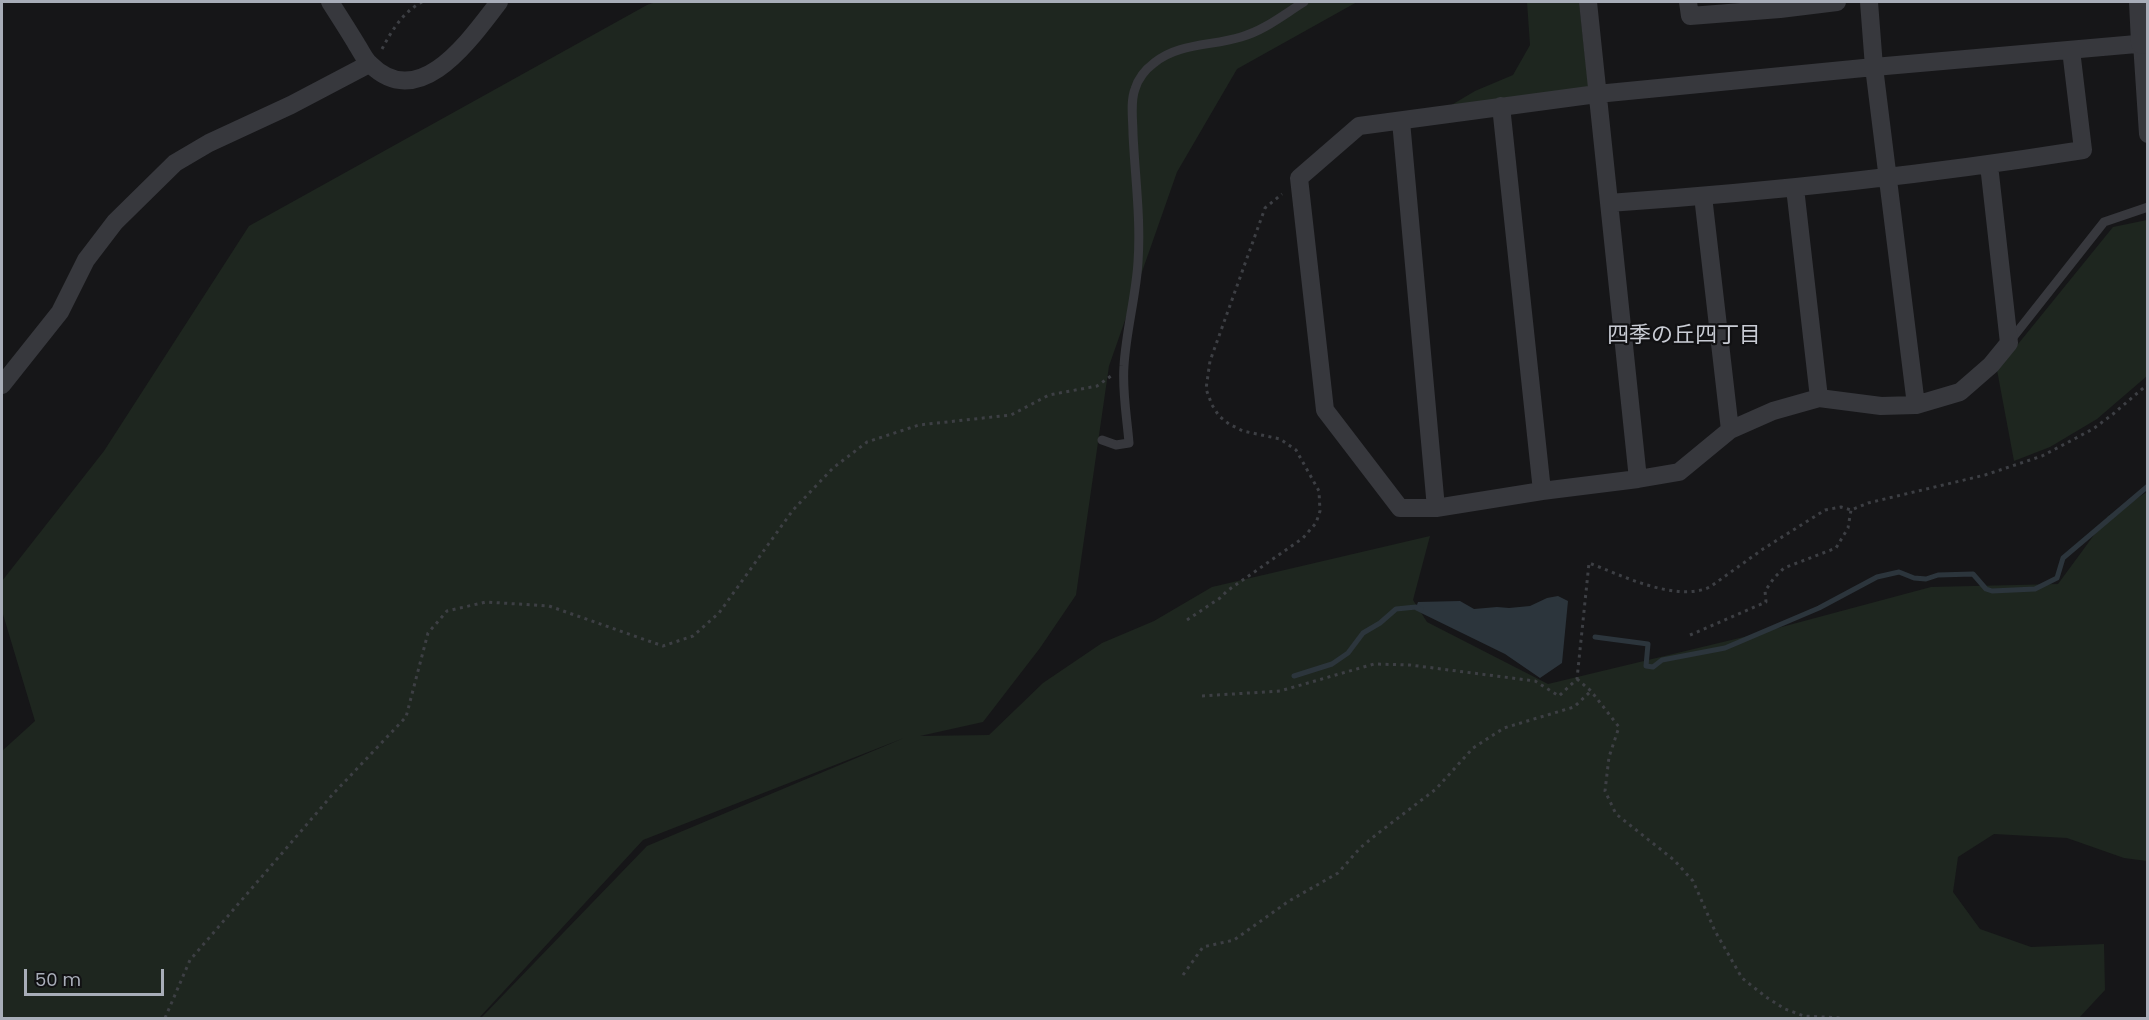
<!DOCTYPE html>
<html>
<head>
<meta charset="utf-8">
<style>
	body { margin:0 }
	#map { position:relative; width:2149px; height:1020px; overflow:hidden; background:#161618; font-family:Poppins,sans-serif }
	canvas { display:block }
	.frame { position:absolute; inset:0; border:3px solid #a8adb8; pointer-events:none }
	.scale { position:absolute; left:24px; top:969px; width:140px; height:27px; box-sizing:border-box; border:3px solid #a8adb8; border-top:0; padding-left:8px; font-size:18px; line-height:21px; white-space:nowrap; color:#a8adb8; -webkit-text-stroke:4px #111113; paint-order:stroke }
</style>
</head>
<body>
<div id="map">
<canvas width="2149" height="1020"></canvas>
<div class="frame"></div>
<div class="scale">50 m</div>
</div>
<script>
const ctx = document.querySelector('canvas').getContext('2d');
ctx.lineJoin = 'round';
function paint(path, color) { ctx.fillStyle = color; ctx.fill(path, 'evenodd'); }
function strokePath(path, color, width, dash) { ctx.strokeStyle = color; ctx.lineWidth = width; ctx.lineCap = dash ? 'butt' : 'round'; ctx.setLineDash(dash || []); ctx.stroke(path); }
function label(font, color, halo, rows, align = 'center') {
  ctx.font = font + ' Poppins,"Noto Sans JP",sans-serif'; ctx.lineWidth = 4.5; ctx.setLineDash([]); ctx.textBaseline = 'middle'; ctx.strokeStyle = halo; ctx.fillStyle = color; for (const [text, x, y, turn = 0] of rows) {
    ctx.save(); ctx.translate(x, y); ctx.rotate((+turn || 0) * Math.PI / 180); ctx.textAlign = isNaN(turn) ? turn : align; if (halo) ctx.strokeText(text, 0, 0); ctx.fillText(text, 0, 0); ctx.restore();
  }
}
paint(new Path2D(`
	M656,2h701l-120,67 -60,103 -68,194 -33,229 -36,53 -57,74 -63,14 69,-1 54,-52 59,-40 52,-22 58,-34 218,-51 -17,64 14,22 121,62 200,-48 183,-49 127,-3 50,-68 39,-24v369l-23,-3 -57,-20 -73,-4 -36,23 -5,35 27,37 51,18 73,-3 1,46 -26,28h-1598l166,-172 257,-108 -261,102 -164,178h-477v-267l33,-30 -33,-110v-30l102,-130 145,-225 398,-221z
	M1527,2h52l10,88 -146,20 32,-19 38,-16 17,-30z
	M2147,220v156l-50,43 -47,28 -36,14 -17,-91 116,-143z`), '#1e261f');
paint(new Path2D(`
	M1558,596l10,5 -6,62 -22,15 -35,-24 -90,-44 3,-8 42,-1 14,8 23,-2 12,1 21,-2 17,-8z`), '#2c353c');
strokePath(new Path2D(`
	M1595,637l53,7 -2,22 7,1 9,-7 63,-12 94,-40 58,-31 22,-5 15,6 12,1 12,-4 35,-1 13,15 6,2 43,-2 22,-11 6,-20 85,-72
	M1294,676l38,-12 16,-11 15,-20 17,-10 16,-14 20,-2 5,2`), '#2c353c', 5);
strokePath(new Path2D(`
	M382,49c10,-19 21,-37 40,-47
	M1187,620l33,-22 7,-7 76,-53 13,-15 4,-12 -1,-20 -23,-41 -16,-11 -37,-8 -14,-7 -10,-8 -7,-11 -6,-16 4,-28 55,-153 17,-14
	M1690,635l76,-33 -1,-11 9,-13 10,-10 52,-20 12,-20 3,-18
	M1577,679l14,12 28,36 -10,30 -4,34 11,23 58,46 19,21 22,50 27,47 24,19 19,12 19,7 37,2
	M1202,696l78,-5 94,-27 36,1 125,16 24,15 18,-17 12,-116c32,12 87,40 121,24l53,-38 62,-39 16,-3 10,3 17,-7 117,-28 57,-19 51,-27 20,-15 35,-30
	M1183,975l20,-28 31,-7 55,-39 49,-28 22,-25 17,-14 59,-45 37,-41 31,-20 70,-21 17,-16
	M165,1018l25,-58 143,-166 73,-77 22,-84 19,-22 39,-9 63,4 114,40 30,-10 26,-23 74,-103 40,-42 34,-26 52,-17 92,-10 38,-20 48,-9 14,-10`), '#3d3f44', 3, [3, 4.5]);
strokePath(new Path2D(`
	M2010,341l94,-119 44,-15
	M1102,440l14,5 13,-2c-2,-25 -7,-52 -5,-77 2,-35 12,-70 14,-104 3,-43 -3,-85 -5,-128 0,-14 -3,-32 2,-45 3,-10 11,-20 19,-26 24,-20 58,-17 87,-26 24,-7 42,-22 63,-35`), '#37383d', 9);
strokePath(new Path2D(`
	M330,2c9,14 18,28 27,43 4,6 8,15 13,19 50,50 101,-26 129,-62
	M1588,2l50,477
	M1688,2l2,14 90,-7 57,-7
	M1869,2l5,65 42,338
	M2142,43l6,91
	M1501,106l41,385
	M1401,121l35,387
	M1989,165l20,178 -18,22 -31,27 -44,13 -35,1 -62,-8 -46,13 -43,19 -51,42 -41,7 -96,12 -106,17h-36l-75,-98 -26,-232 60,-52 238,-32 277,-27 274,-24
	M1795,188l24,210
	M1703,196l27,234
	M1609,203c159,-11 317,-28 474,-53l-12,-100
	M2,385l58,-73 26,-52 29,-38 60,-59 34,-20 82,-38 78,-41`), '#37383d', 18);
strokePath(new Path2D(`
	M2140,2l2,41`), '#37383d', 22);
label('22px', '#c9ccd4', '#111113', [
	["四季の丘四丁目",1684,336]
]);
</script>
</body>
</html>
